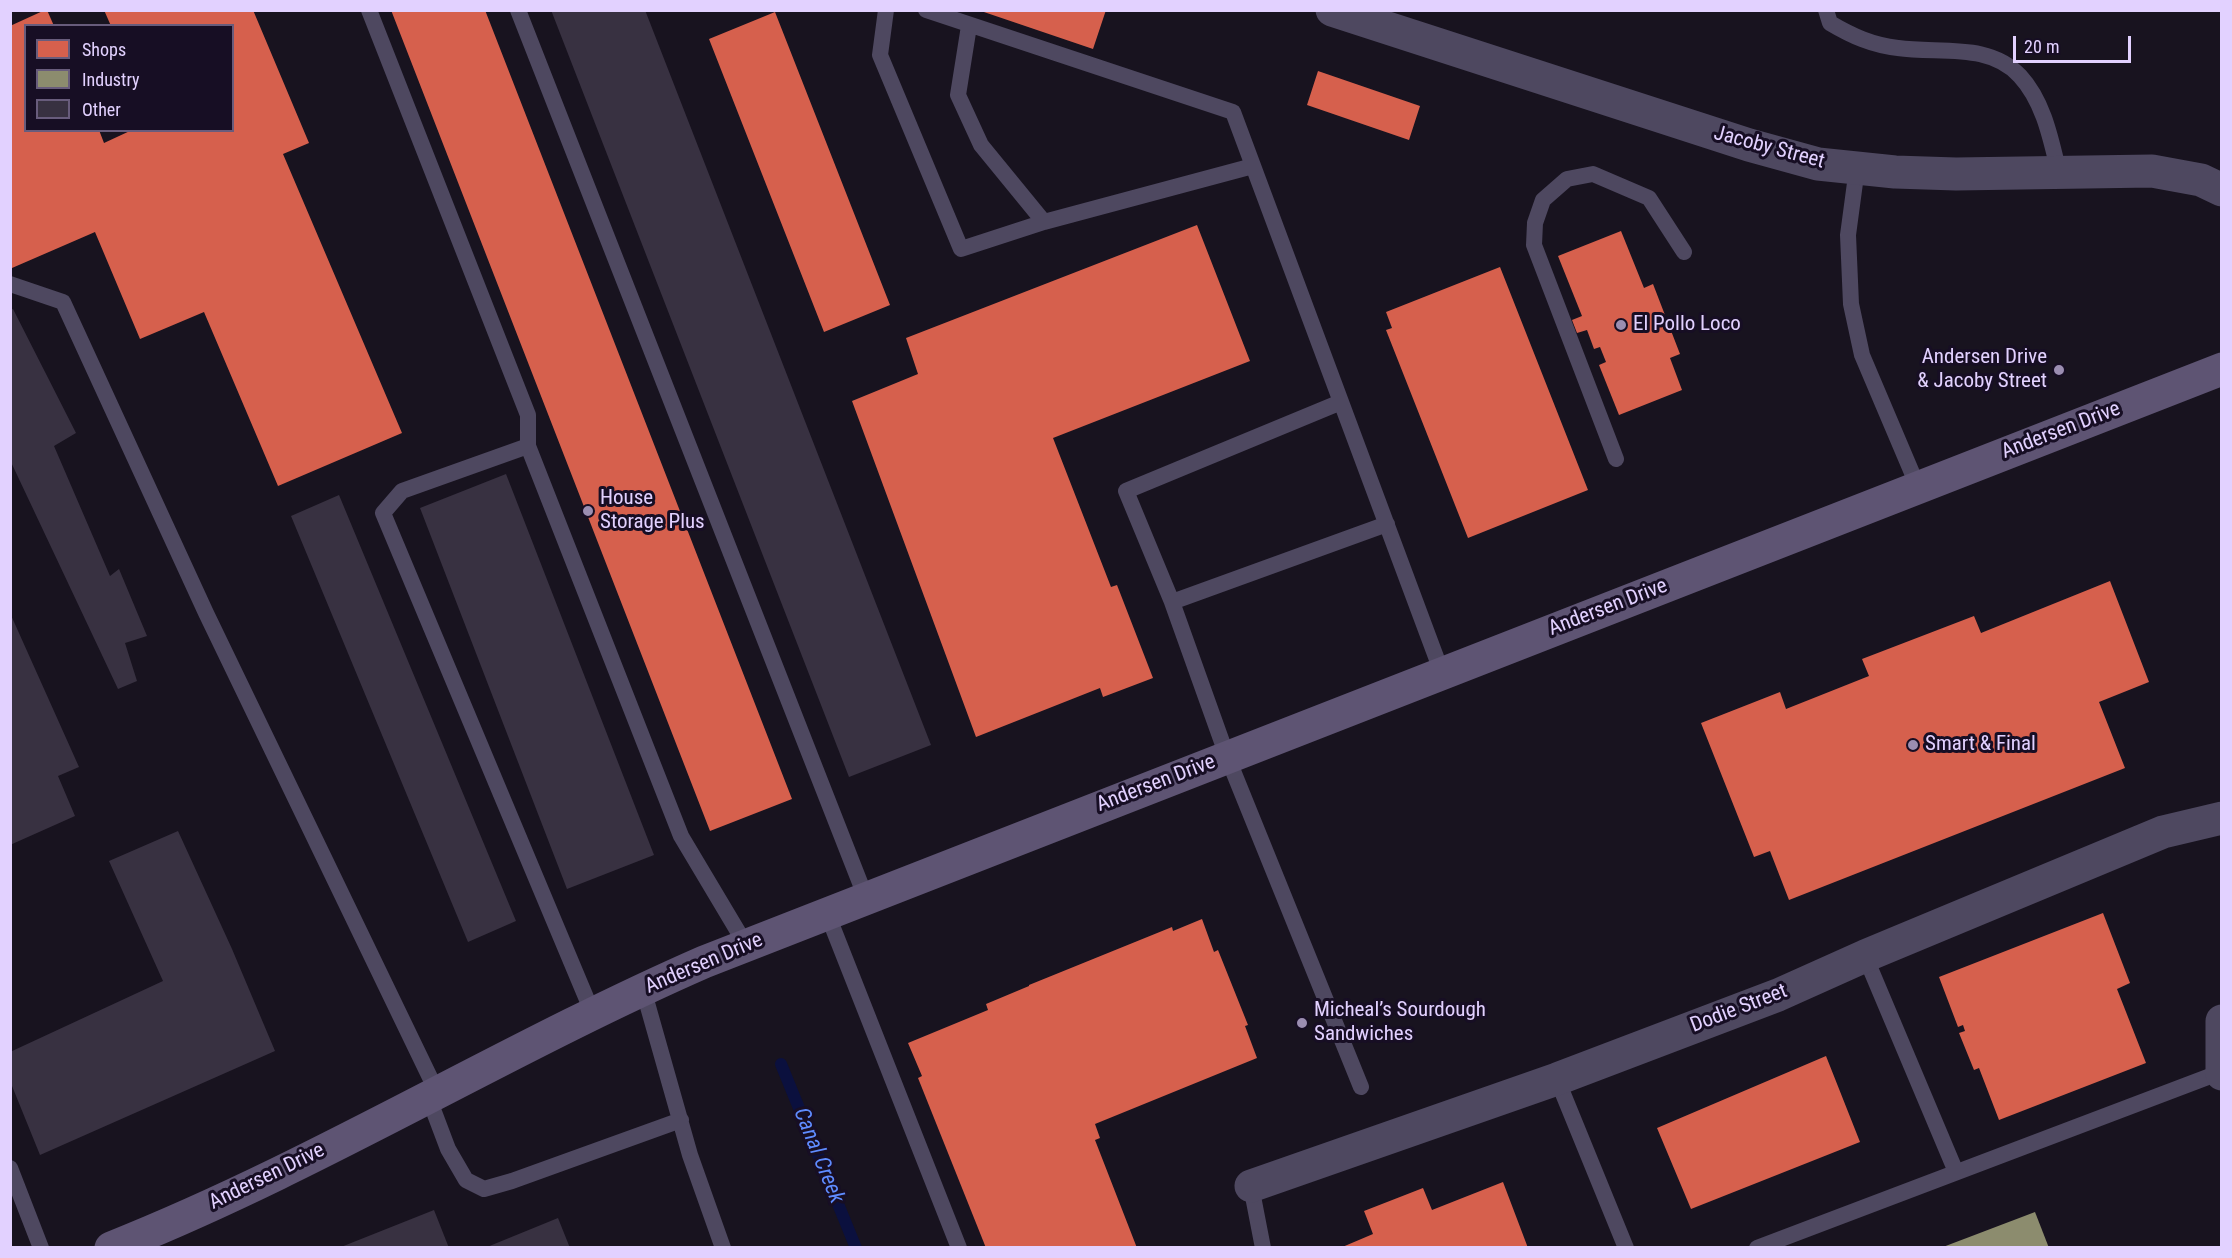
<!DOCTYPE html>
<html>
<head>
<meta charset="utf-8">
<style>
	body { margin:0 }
	#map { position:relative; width:2232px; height:1258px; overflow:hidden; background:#18131f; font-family:"Roboto Condensed",sans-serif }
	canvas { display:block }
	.frame { position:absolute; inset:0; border:12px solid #e2d1ff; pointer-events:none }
	.legend { position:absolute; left:24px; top:24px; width:210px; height:108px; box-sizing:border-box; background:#170e24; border:2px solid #685c7c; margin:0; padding:8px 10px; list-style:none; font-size:18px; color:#e2d1ff }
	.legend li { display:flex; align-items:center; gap:12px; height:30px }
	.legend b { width:30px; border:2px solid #685c7c }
	.scale { position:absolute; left:2013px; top:36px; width:118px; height:27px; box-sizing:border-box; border:3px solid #e2d1ff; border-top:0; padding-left:8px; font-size:18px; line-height:21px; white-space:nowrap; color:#e2d1ff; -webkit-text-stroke:4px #170e24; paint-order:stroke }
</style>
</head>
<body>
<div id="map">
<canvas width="2232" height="1258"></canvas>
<div class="frame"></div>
<ul class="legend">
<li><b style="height:16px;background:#d6604d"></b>Shops</li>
<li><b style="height:16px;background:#8c8c6e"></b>Industry</li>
<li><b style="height:16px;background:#383141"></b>Other</li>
</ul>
<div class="scale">20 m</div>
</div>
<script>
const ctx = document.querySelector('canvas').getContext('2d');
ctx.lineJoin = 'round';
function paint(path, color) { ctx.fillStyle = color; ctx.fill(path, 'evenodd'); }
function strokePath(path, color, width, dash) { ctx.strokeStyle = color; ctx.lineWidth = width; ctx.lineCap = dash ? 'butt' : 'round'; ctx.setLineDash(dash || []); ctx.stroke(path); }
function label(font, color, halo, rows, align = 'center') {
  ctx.font = font + ' "Roboto Condensed",sans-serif'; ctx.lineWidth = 6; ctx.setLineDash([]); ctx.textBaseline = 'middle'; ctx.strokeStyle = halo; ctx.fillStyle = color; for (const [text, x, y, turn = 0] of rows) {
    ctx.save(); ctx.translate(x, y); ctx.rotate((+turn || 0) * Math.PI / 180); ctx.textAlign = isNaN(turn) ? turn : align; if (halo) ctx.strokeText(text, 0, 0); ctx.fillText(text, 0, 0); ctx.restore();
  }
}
paint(new Path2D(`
	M45,10h2l7,16h-28v104h73l5,13 28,-13h100v-104h-121l-7,-16h149l56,133 -26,11 119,279 -124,53 -74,-174 -64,27 -45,-107 -83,36 -2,-242z
	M391,10h94l307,789 -82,32z
	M978,10h128l-13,39z
	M775,12l115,293 -66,27 -115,-293z
	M1318,71l102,35 -11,34 -102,-35z
	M1197,225l53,136 -197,77 58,149 6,-2 36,93 -50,19 -3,-9 -124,49 -124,-336 66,-27 -12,-36z
	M1621,231l23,57 9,-4 27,70 -10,4 12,32 -63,25 -20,-50 7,-3 -6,-15 -6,2 -7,-19 -10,3 -5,-13 10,-4 -24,-60z
	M1500,267l88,223 -120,48 -82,-208 6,-2 -6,-16z
	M2110,581l39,101 -50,20 26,66 -336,132 -19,-49 -16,6 -53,-134 79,-31 6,17 83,-33 -7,-17 112,-43 7,17z
	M2103,913l27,70 -13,6 29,74 -147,57 -20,-52 -5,2 -15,-37 6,-2 -2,-6 -5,2 -19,-50z
	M1202,919l12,33 4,-2 30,75 -3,1 12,32 -162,66 5,14 -5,2 42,108h-151l-68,-170 4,-2 -14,-33 80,-33 -2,-6 43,-18v-1l143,-58 1,4z
	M1826,1056l34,86 -169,67 -34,-81z
	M1503,1182l25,66h-188l33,-14 -9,-23 59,-23 9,22z`), '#d6604d');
paint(new Path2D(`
	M2035,1212l14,36h-106v-1z`), '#8c8c6e');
strokePath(new Path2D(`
	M781,1064l75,184`), '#0b103e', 12);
paint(new Path2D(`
	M551,10h94l286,735 -82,32z
	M13,309l63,124 -22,13 56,130 9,-7 28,67 -22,7 12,38 -19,8 -108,-229v-150z
	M506,474l148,381 -87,34 -147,-381z
	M339,495l177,426 -48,21 -177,-426z
	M10,613l69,154 -21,9 17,40 -65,29z
	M178,831l54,118 43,102 -235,104 -30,-74v-29l153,-71 -54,-120z
	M434,1210l15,38h-108v-1z
	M558,1218l12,30h-83v-1z`), '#383141');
strokePath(new Path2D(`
	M369,10l159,405v31l153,390 65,109
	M518,10l348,888
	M886,10l-6,45 81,194 83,-27 209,-56
	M926,10l307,102 209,561
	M1826,10l4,13c22,13 42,22 68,25 41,6 91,-6 122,28 24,26 31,64 39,97
	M969,26l-11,69 23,50 63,77
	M1857,168l-9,67 3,69 11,51 56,132
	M10,284l53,18 143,311 231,479
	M528,446l-126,45 -19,22 210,501
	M1616,459l-82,-214 1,-22 8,-23 24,-21 26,-5 56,24 35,54
	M1172,602l-46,-111 215,-89
	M827,913l132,335
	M1865,956l91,216
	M643,989l47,166 33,93
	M1557,1079l69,169
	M1361,1087l-134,-331 -55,-154 215,-78
	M428,1096l20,53 18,31 18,9 28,-8 169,-61
	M10,1168l31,80
	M1251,1186l12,62
	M1757,1248l464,-176`), '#4e4860', 16);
strokePath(new Path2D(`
	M1332,10l417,135 69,19 77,8 61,2 196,-3 49,9 21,10
	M2222,1021v53
	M1251,1186l306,-107 221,-84 87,-39 298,-124 59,-14`), '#4e4860', 33);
strokePath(new Path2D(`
	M111,1248c204,-81 392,-198 593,-286l1518,-593`), '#5e5473', 33);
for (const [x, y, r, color] of [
	[1621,325,6,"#9b8eb1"],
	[2059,370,6,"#9b8eb1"],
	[588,511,6,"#9b8eb1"],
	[1913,745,6,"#9b8eb1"],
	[1302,1023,6,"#9b8eb1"]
]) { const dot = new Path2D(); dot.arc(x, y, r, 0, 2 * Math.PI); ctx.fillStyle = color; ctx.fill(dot); strokePath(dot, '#170e24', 2); }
label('21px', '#e2d1ff', '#170e24', [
	["Jacoby Street",1769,148,15],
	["Andersen Drive",2061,431,-21],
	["Andersen Drive",1608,608,-21],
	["Andersen Drive",1156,784,-21],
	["Andersen Drive",704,964,-23],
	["Dodie Street",1739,1009,-21],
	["Andersen Drive",267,1177,-26]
]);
label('21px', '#e2d1ff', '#170e24', [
	["El Pollo Loco",1633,325],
	["Andersen Drive",2047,358,"right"],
	["& Jacoby Street",2047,382,"right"],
	["House",600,499],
	["Storage Plus",600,523],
	["Smart & Final",1925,745],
	["Micheal’s Sourdough",1314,1011],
	["Sandwiches",1314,1035]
], 'left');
label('italic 22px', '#5f8cff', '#170e24', [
	["Canal Creek",818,1156,68]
]);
</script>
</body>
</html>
